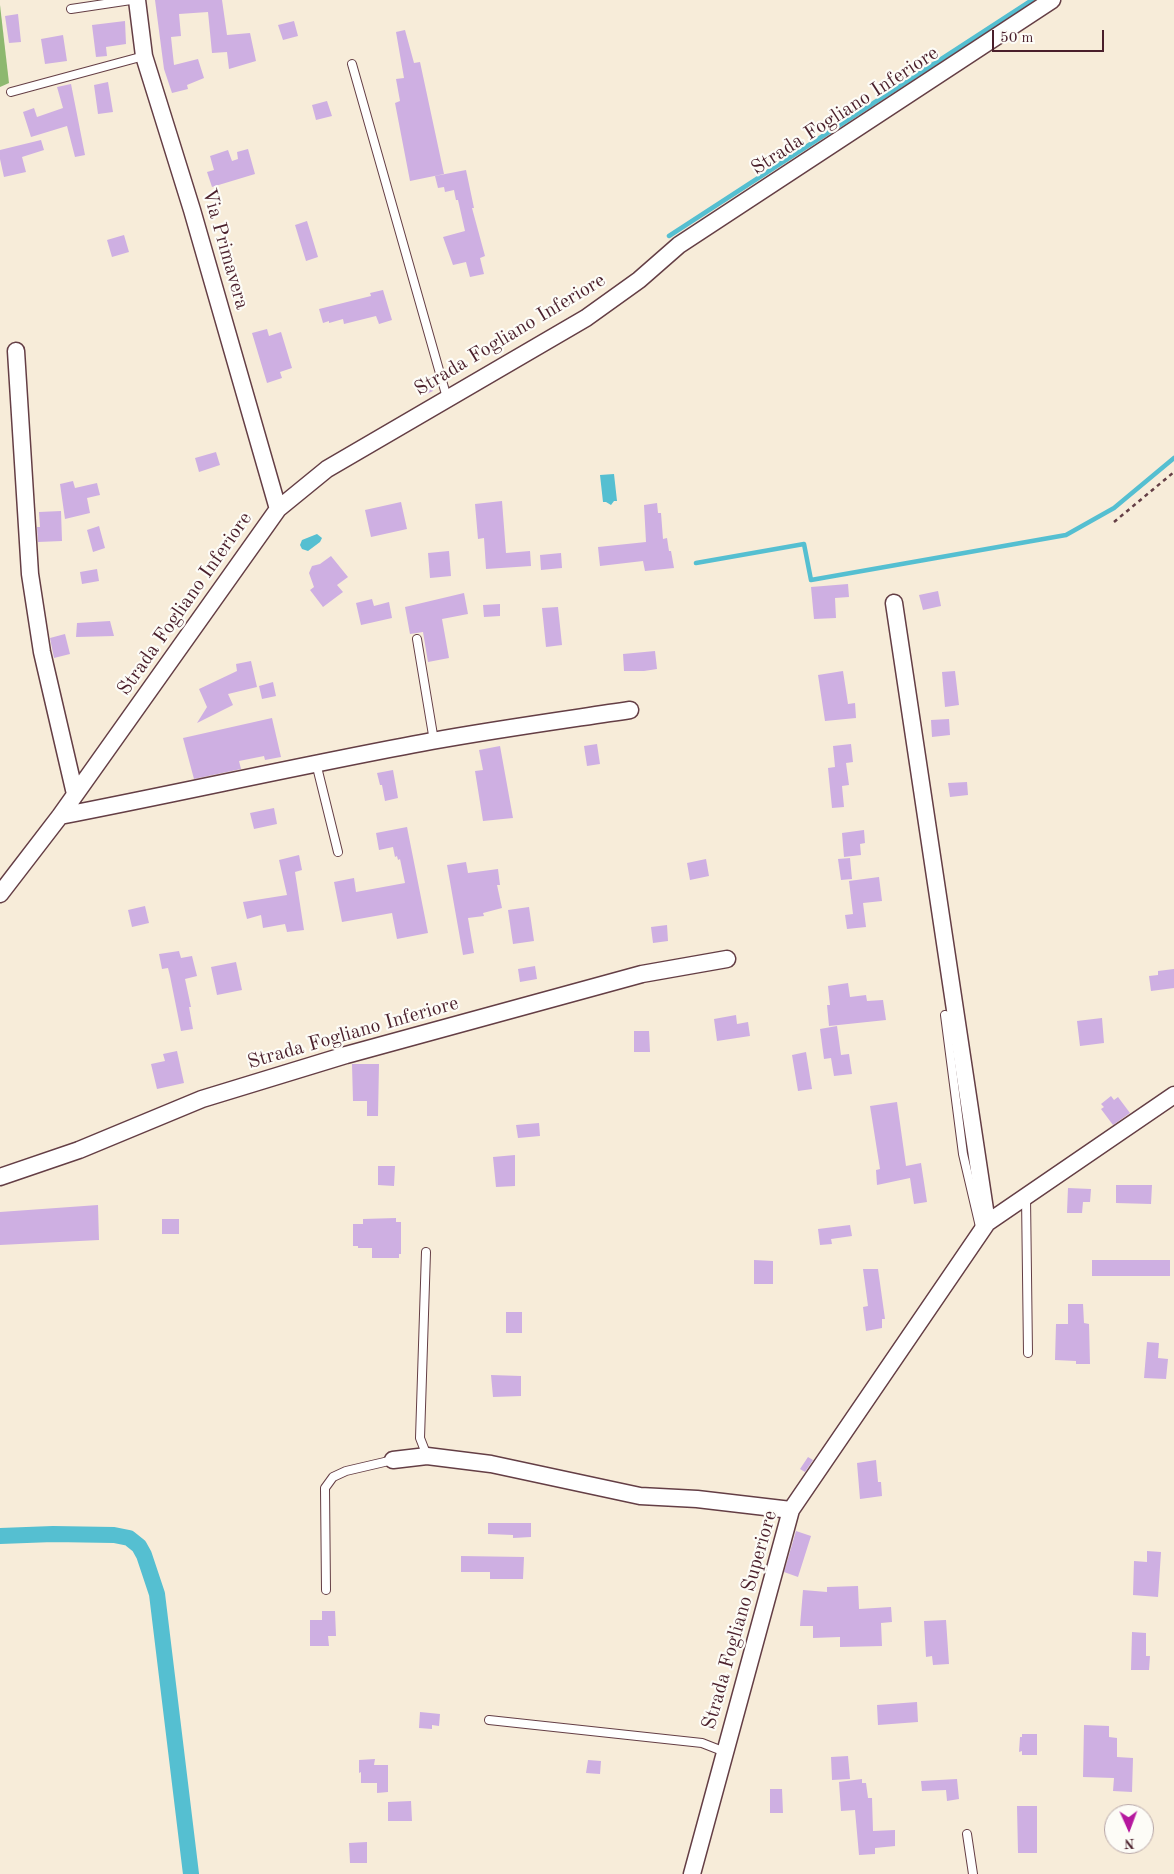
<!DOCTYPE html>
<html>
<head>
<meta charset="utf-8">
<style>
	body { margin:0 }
	#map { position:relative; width:1174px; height:1874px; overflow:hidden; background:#f7ecd9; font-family:"Old Standard TT",serif }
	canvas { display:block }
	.north { position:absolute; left:1104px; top:1804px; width:50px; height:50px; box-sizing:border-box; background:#fdfcf7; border:1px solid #b5a4a5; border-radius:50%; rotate:178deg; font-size:14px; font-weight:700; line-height:20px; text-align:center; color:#4a1f2b }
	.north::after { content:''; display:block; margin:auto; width:18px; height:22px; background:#b5179e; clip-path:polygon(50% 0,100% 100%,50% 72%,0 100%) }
	.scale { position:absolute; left:992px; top:30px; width:112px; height:22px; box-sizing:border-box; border:2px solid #4a1f2b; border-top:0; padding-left:6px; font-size:15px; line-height:18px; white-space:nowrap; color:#4a1f2b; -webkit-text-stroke:4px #fdfcf7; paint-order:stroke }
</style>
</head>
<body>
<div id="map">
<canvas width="1174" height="1874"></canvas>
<div class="north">N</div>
<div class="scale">50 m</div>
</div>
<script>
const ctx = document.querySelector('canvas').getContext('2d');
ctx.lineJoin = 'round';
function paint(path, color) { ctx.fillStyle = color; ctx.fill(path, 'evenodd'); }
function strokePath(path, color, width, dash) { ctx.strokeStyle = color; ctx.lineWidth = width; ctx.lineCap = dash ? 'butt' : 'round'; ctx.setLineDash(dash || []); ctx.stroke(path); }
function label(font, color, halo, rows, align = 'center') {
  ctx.font = font + ' "Old Standard TT",serif'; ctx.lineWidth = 4.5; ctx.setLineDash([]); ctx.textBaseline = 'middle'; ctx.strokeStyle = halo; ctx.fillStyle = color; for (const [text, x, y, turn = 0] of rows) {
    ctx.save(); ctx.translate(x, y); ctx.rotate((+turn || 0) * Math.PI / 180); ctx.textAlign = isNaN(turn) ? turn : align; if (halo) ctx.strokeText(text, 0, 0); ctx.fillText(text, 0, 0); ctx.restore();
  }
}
paint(new Path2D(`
	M0,5l9,78 -9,4z`), '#8db86f');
paint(new Path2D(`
	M614,474l3,27h-3l-3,4 -5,-3h-3l-3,-27z
	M317,534l5,4 -2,4 -12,9 -6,-2 -2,-4 2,-5z`), '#55bfd1');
strokePath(new Path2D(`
	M669,236l363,-236
	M696,563l108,-19 7,36 255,-45 48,-27 60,-50`), '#55bfd1', 4.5);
strokePath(new Path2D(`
	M0,1536l53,-2 61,1 15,3 10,8 5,9 13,39 34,280`), '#55bfd1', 16);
paint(new Path2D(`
	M155,0h67l5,35 23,-2 6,28 -27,8 -2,-17 -15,1 -4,-41 -29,2 2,22 -10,1 3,28 24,-6 6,19 -17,7 1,4 -16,4 -8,-24z
	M18,14l3,28 -12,1 -4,-27z
	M125,21l1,23 -20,3 1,9 -11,1 -4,-32z
	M294,21l4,15 -15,4 -5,-15z
	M405,30l9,33 6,-1 24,112 -34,7 -15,-78 5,-2 -4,-22 8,-1 -8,-46z
	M63,35l4,26 -22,3 -4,-25z
	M108,82l5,30 -15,2 -4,-29z
	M71,84l14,71 -10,2 -8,-31 -36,11 -8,-25 11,-4 3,9 26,-9 -6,-21z
	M327,101l5,15 -16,4 -4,-15z
	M41,140l3,10 -22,7 4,15 -22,5 -4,-18v-9z
	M248,149l7,25 -43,13 -5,-15 7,-2 -4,-14 18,-6 4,11 6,-2 -1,-7z
	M466,170l8,38h-2l13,48 -5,2 4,16 -14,3 -4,-15 -13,3 -10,-28 22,-6 -7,-31h-2l-2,-10 -9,2 -1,-5 -6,1 -3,-12z
	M307,221l11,36 -12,4 -11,-36z
	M124,235l5,17 -17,5 -5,-17z
	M383,290l9,30 -13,4 -3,-8 -32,8 -1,-5 -14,4v-2l-6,2 -4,-14 52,-13 -1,-3z
	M267,329l2,7 12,-4 11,36 -12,4 2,6 -15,5 -15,-50z
	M429,380l4,11 -13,6 -4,-12z
	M216,452l4,13 -21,7 -4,-14z
	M73,481l2,7 22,-5 3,12 -13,3 3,15 -25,6 -5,-35z
	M502,501l4,52 24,-2 1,15 -45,3 -2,-31 -6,1 -3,-35z
	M401,502l6,27 -36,8 -6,-27z
	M657,503l1,10h3l2,26 4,-1 2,13h2l3,17 -29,3 -2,-10 -43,5 -2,-19 48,-5 -2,-37z
	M61,511l1,30 -24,1 -1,-15h3l-1,-15z
	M99,526l6,22 -12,4 -6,-22z
	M449,551l2,25 -21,2 -2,-25z
	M561,553l1,15 -21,2 -1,-15z
	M331,556l17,21 -11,8 6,7 -20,15 -13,-17 4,-3 -5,-14 3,-7 8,-2z
	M97,569l2,12 -17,3 -2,-12z
	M848,584l1,13 -14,1 1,20 -22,1 -3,-32z
	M938,591l3,15 -18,4 -4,-15z
	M464,593l4,21 -26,5 7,39 -21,4 -5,-30 -13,2 -5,-27z
	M372,599l2,7 15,-4 3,16 -31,7 -5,-22z
	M500,604v12l-16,1 -1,-12z
	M558,607l4,38 -16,2 -4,-39z
	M110,621l4,15 -38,1 1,-14z
	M65,634l5,20 -16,4 -4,-20z
	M655,651l2,18 -13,2h-20l-1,-17z
	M251,661l6,26 -29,7 5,11 -36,18 10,-16 -8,-18 38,-18 -1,-7z
	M843,671l5,33 7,-1 1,15 -31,3 -7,-46z
	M955,671l4,34 -14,2 -3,-35z
	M273,682l3,14 -14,3 -3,-13z
	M272,718l9,39 -16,3 -1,-4 -25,5 2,8 -47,10 -11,-41z
	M949,719l1,16 -18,2 -1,-17z
	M597,744l3,20 -13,2 -3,-20z
	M851,744l2,18 -7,1 3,22 -7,1 2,21 -12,1 -4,-40 7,-1 -2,-21z
	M500,746l13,72 -30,3 -8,-50 8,-1 -4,-20z
	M393,770l5,28 -13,3 -3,-16h-2l-3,-12z
	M967,782l1,13 -18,2 -2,-14z
	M274,808l3,16 -23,5 -4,-16z
	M407,827l21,106 -31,6 -5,-26 -50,9 -8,-40 20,-4 2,14 49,-9 -5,-24 -2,1 -1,-4 -2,1 -2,-10 -14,3 -3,-17z
	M864,830l1,13 -5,1 1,11 -17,2 -2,-24z
	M299,855l3,15 -7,2 9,58 -17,2 -2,-8 -22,4 -2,-13 -14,4 -4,-17 44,-7 -8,-35z
	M850,858l2,21 -11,1 -3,-21z
	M706,859l3,17 -19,4 -3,-17z
	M466,862l2,11 30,-4 2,16h-3l5,23 -19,5 1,3 -16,2 6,35 -11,2 -16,-90z
	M879,877l3,24 -19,2 3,24 -19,2 -2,-14 8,-1 -4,-33z
	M145,906l4,17 -17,4 -4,-17z
	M529,907l5,34 -21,3 -5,-34z
	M667,925l1,16 -15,2 -2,-16z
	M179,951l2,7 11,-2 5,20 -12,3 6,28h-2l4,22 -12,2 -11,-55 -2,-8 -6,1 -3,-15z
	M236,962l6,28 -25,5 -6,-28z
	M535,966l2,13 -17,3 -2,-13z
	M1174,969v19l-23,3 -2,-15 9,-1v-4z
	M848,983l2,14 16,-2 1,6 16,-1 3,20 -57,6 -2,-21h3l-2,-19z
	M736,1015l1,9 11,-2 2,14 -33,5 -3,-22z
	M1102,1018l2,25 -24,3 -3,-25z
	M837,1026l4,29 8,-1 3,20 -18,2 -3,-18 -7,1 -4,-30z
	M634,1031h15l1,21h-16z
	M177,1051l7,32 -27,6 -6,-25 14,-3 -2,-7z
	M806,1052l6,37 -14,2 -6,-36z
	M352,1064h27l-1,52h-11v-15h-14z
	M1111,1096l3,4 4,-3 12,16 -17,12 -12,-16 3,-2 -3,-3z
	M897,1102l9,64 15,-3 6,39 -13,2 -4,-26 -33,7 -1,-15 4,-1 -10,-63z
	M539,1123l1,13 -22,2 -2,-13z
	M515,1155v31l-19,1 -3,-30z
	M378,1166h17l-1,20 -16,-1z
	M1116,1185h36l-1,19 -35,-1z
	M1068,1188l23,1 -1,13h-7l-1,11h-15z
	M98,1205l1,35 -99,5v-33z
	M396,1218v4h5v32h-2v4h-27v-10h-14v-2h-5v-22h10v-5z
	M162,1219h17v15h-17z
	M850,1225l2,11 -21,3 1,5 -12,1 -2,-16z
	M754,1260l19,1v23h-19z
	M1092,1260h78v16h-78z
	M863,1269h15l7,50h-3v9l-16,3 -3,-24 5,-1z
	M1068,1304h15l1,19 5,1 1,40h-14v-3l-21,-1 1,-36h12z
	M506,1312h16v21h-16z
	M1147,1342l12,1 -1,15 10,1 -2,20 -22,-1z
	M491,1375l30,1v20l-28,1z
	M808,1457l5,3 -8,12 -5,-3z
	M876,1460l2,22h3l1,14 -22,3 -3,-36z
	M488,1523h43v14l-18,1v-3l-25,-1z
	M796,1531l15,5 -13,41 -14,-5z
	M1147,1551l14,1 -3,45 -25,-2 1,-34 13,1z
	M461,1556l63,1 -1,22h-33v-7h-29z
	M858,1586l1,23 32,-2 1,15 -11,1 1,23 -42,1v-10l-27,1v-12h-13l3,-36 24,2v-5z
	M322,1611h13l1,25h-8l1,10h-19v-26h12z
	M946,1620l3,44 -16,1 -1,-9 -6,1 -2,-36z
	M1132,1632l14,1v23h4l-1,14h-18z
	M917,1702l1,20 -40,3 -1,-20z
	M420,1712l20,2 -1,12 -7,-1v4l-13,-1z
	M1084,1725l25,1v11l8,1v19l16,1 -1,34 -19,-1 1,-13 -31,-1z
	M1022,1734h15v21h-15v-4l-3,1 1,-15h2z
	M848,1756l2,23 -18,1 -1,-23z
	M375,1759l-1,6h14v27l-11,1v-10h-16v-11l-2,1v-13z
	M588,1760l13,1 -1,13 -14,-1z
	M862,1779v4h4l2,15h4l1,33 22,-1v16l-20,2v6l-16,1 -4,-45 -14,1 -2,-29z
	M957,1779l2,20 -12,2 -1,-11 -24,1 -1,-10z
	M770,1789h12l1,24h-13z
	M411,1801l1,20h-24v-19z
	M1017,1806h20v47h-19z
	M367,1842v21h-17l-1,-20z`), '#ceafe2');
const lane = new Path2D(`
	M71,9l60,-9
	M352,64l95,334
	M11,92l133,-36
	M417,639l17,102
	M316,763l22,89
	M945,1015l18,139 18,77
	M1026,1197l2,156
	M426,1252l-6,186 7,18
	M326,1590l-1,-102 8,-11 13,-6 47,-11
	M489,1720l213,23 23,9
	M967,1834l6,40`);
const street = new Path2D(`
	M137,0l7,56 48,154 86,299
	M16,351l14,223 12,78 33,142
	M894,603l93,620 187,-128
	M60,816c124,-24 247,-52 372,-75 66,-12 132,-21 198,-31
	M0,894l60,-78 218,-307 49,-40 259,-151 53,-38 40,-35 373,-245
	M0,1177l79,-27 123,-51 144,-44 296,-81 85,-15
	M393,1460l34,-4 64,8 149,32 57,3 94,11
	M692,1874l99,-364 196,-287`);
strokePath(lane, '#643e45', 10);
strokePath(street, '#643e45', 19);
strokePath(new Path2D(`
	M1114,522l60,-50`), '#643e45', 2.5, [4, 4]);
strokePath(lane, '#fff', 8);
strokePath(street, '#fff', 16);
label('20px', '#4a1f2b', '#fdfcf7', [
	["Strada Fogliano Inferiore",845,111,-33],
	["Via Primavera",225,249,74],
	["Strada Fogliano Inferiore",510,335,-31],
	["Strada Fogliano Inferiore",185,604,-55],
	["Strada Fogliano Inferiore",353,1033,-16],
	["Strada Fogliano Superiore",740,1620,-74]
]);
</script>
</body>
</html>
